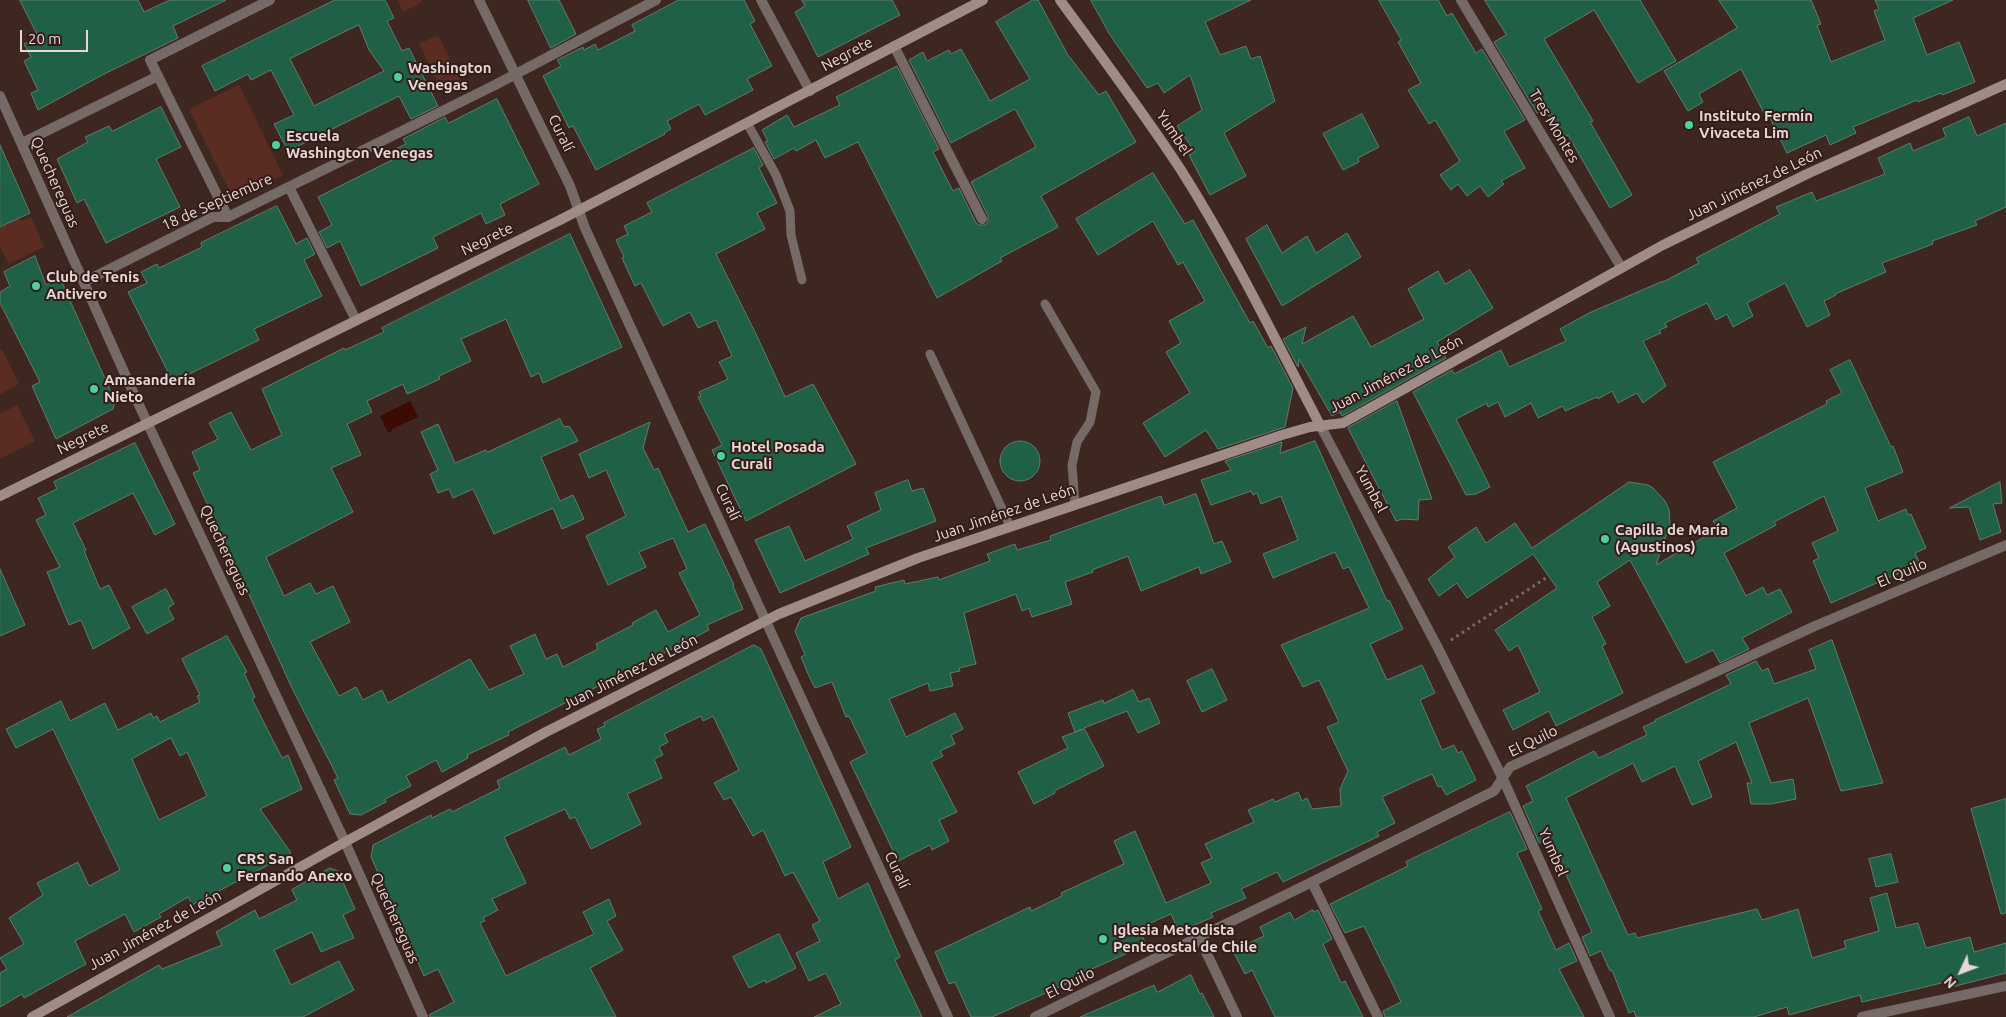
<!DOCTYPE html>
<html>
<head>
<meta charset="utf-8">
<style>
	body { margin:0 }
	#map { position:relative; width:2006px; height:1017px; overflow:hidden; background:#3e2721; font-family:Ubuntu,sans-serif }
	canvas { display:block }
	.north { position:absolute; left:1936px; top:947px; width:50px; height:50px; -webkit-text-stroke:4px #331d18; paint-order:stroke; rotate:227deg; font-size:14px; font-weight:700; line-height:20px; text-align:center; color:#e7d7d4 }
	.north::after { content:''; display:block; margin:auto; width:18px; height:22px; background:#e7d7d4; clip-path:polygon(50% 0,100% 100%,50% 72%,0 100%) }
	.scale { position:absolute; left:20px; top:30px; width:68px; height:22px; box-sizing:border-box; border:2px solid #e7d7d4; border-top:0; padding-left:6px; font-size:15px; line-height:18px; white-space:nowrap; color:#e7d7d4; -webkit-text-stroke:4px #331d18; paint-order:stroke }
</style>
</head>
<body>
<div id="map">
<canvas width="2006" height="1017"></canvas>
<div class="north">N</div>
<div class="scale">20 m</div>
</div>
<script>
const ctx = document.querySelector('canvas').getContext('2d');
ctx.lineJoin = 'round';
function paint(path, color) { ctx.fillStyle = color; ctx.fill(path, 'evenodd'); }
function strokePath(path, color, width, dash) { ctx.strokeStyle = color; ctx.lineWidth = width; ctx.lineCap = dash ? 'butt' : 'round'; ctx.setLineDash(dash || []); ctx.stroke(path); }
function label(font, color, halo, rows, align = 'center') {
  ctx.font = font + ' Ubuntu,sans-serif'; ctx.lineWidth = 4; ctx.setLineDash([]); ctx.textBaseline = 'middle'; ctx.strokeStyle = halo; ctx.fillStyle = color; for (const [text, x, y, turn = 0] of rows) {
    ctx.save(); ctx.translate(x, y); ctx.rotate((+turn || 0) * Math.PI / 180); ctx.textAlign = isNaN(turn) ? turn : align; if (halo) ctx.strokeText(text, 0, 0); ctx.fillText(text, 0, 0); ctx.restore();
  }
}
paint(new Path2D(`
	M397,0h24l1,2 -19,10z
	M438,35l26,52 -19,9 -26,-52z
	M239,85l44,90 -50,24 -44,-90z
	M31,217l13,30 -35,17 -9,-17v-19l19,-10 2,3z
	M2,349l17,35 -19,10v-44z
	M17,405l18,36 -35,18v-45z`), '#5b2c21');
paint(new Path2D(`
	M410,401l8,16 -26,12v2l-4,2 -8,-17z`), '#3c0b03');
const building = new Path2D(`
	M20,0h118l6,12 26,-12h56l-53,26 5,12 -76,37 -64,35 -7,-17 7,-3 -14,-29 7,-4 -7,-13 14,-7z
	M335,0h50l9,18 -7,3 15,30 7,-3 29,58 -27,13 -12,-23 -111,55 -14,-27 20,-9 -23,-45 -20,10 -3,-6 -33,17 -13,-25zM359,25l10,25 15,21 -70,35 -24,-47z
	M528,0h31l17,34 -25,14z
	M679,0h65l11,21 -5,3 22,42 -25,13 6,11 -48,25 -6,-11 -32,17 4,8 -7,4 1,1 -69,36 -23,-44 -4,2 -26,-52 18,-10 -4,-6 26,-13 1,3 11,-6 3,6 37,-19 -3,-6z
	M802,0h90l8,15 -82,42 -23,-45 10,-6z
	M1033,0h5l30,55 31,40 7,-4 30,51 -95,54 17,31 -58,31 2,3 -65,37 -79,-156 -33,16 -9,-18 -20,11 -2,-3 -20,11 -9,-17 3,-1 -6,-11 25,-15 7,12 46,-22 -4,-8 61,-31 42,83 -6,3 20,39 6,-3 17,35 3,2h6l3,-3v-6l-17,-34 65,-35 -21,-38 -64,34 -42,-83 14,-8 4,9 22,-11 2,4 10,-5 29,52 40,-22 -34,-57z
	M1091,0h160l-46,22 15,33 26,-9 5,13 9,-3 15,45 -51,32 22,43 -36,19 -21,-40 6,-3 -18,-26 25,-16 -12,-35 -26,18 -6,-10 -11,5 -37,-53z
	M1379,0h59l9,16 5,-3 24,40 6,-4 43,71 -21,11 21,37 -24,13 3,3 -16,13 -8,-11 -13,10 -9,-12 -7,6 -11,-15 20,-14 -25,-41 -6,4 -21,-34 13,-7 -23,-41 3,-2z
	M1485,0h155l36,61 -38,22 -44,-73 -50,29 49,82 -3,1 42,73 -22,13 -42,-73 -6,4 -17,-30 -8,4 -43,-71 12,-7z
	M1719,0h92l10,24 -4,1 14,37 54,-22 -11,-29 5,-2 -4,-9h78l-40,18 14,37 32,-13 16,40 -33,13 -1,-2 -23,9 -1,-2 -64,27 3,6 -26,12 -4,-10 -39,18 -18,-37 -3,1 -25,-48 -42,25 4,8 -15,9 -24,-40 73,-43z
	M497,99l42,85 -39,20 5,11 -19,9 -5,-11 -48,24 5,11 -77,38 -21,-45 -13,7 -8,-16 13,-7 -14,-28 76,-38 -3,-8 15,-7 -3,-5 42,-22 3,6z
	M161,107l20,40 -25,12 24,48 -74,36 -22,-44 -7,4 -20,-44 31,-17 -3,-5 24,-11 3,5z
	M1362,114l17,33 -21,11 1,4 -16,8 -20,-36z
	M1969,117l8,19 29,-13v84l-31,14 2,4 -45,16 1,3 -51,19 4,9 -51,22 1,1 -12,6 6,14 -23,12 -22,-44 -38,20 6,13 -20,11 -6,-13 -11,6 -9,-17 -42,20 2,4 -8,3 2,3 -18,8 23,45 -23,17 -6,-10 -19,10 -6,-12 -14,8 -1,-2 -32,14 -2,-5 -25,12 -7,-15 -26,14 -7,-15 -10,5 -1,-4 -31,16 34,68 -14,7 -10,1 -53,-103 39,-22 2,4 47,-24 8,17 57,-26 -6,-12 29,-16 74,-32v1l36,-19 -3,-5 84,-44 -4,-7 36,-15 4,9 69,-27 -7,-16 32,-15 3,8 33,-14 -3,-8z
	M0,145l30,68 -30,14z
	M754,148l9,17 -4,3 18,35 -20,10 8,16 -49,25 41,82 28,61 28,-13 43,80 -110,57 -34,-71 10,-5 -24,-48 3,-1 -2,-4 29,-13 -9,-17 13,-6 -16,-36 -18,8 -8,-16 -27,14 -22,-43 -6,3 -13,-28 2,-1 -8,-17 12,-6 -4,-8 28,-14 -5,-9z
	M1153,173l32,51 8,-4 57,103 3,-2 15,27 3,-2 22,42 -8,39 -67,22 -12,-19 -41,27 -22,-34 47,-30 -24,-41 15,-9 -12,-22 36,-20 -22,-39 -5,3 -25,-44 -55,34 -22,-36z
	M277,206l19,38 11,-6 8,16 -11,6 18,36 -68,33 5,11 -86,42 -45,-90 19,-9 -6,-11 16,-8 2,4 43,-21 -1,-4z
	M1267,225l15,28 25,-17 9,17 31,-20 14,24 -79,49 -36,-67z
	M570,234l52,113 -79,36 -4,-10 -8,4 -25,-58 -45,20 10,22 -32,15 1,3 -33,15 -4,-10 -36,17 5,11 -25,12 14,31 -30,13 22,44 -87,45 18,39 26,-13 6,11 17,-8 17,36 -40,20 29,54 17,-9 7,13 19,-10 6,13 82,-44 19,31 35,-16 -14,-28 25,-12 11,25 11,-5 6,13 35,-18 -2,-5 37,-19 -1,-2 24,-13 12,22 32,-17 -21,-42 8,-4 -14,-31 -34,14 7,15 -38,18 -22,-49 40,-20 -20,-46 -17,8 -10,-24 71,-32 -7,26 11,22 4,-2 30,64 17,-8 29,61 -1,1 10,23 -36,16 2,5 -201,102 1,3 -42,20 1,3 -26,14 -6,-12 -30,16 5,10 -26,13 1,3 -25,13 -11,-1 -16,-34 4,-2 -46,-90 -99,-215 7,-3 -8,-18 26,-13 -9,-16 22,-11 20,38 31,-15 -20,-46 82,-41 1,2 39,-18 -2,-4z
	M35,256l11,29 14,-7 55,123 -2,8 -57,30 -24,-53 8,-4 -40,-79v-11l10,-6 -6,-14z
	M1470,270l23,38 -56,34 9,16 -104,58 -2,-4 -8,4 -33,-57 -1,8 -15,-28 23,-12 -4,17 51,-28 18,31 53,-28 -16,-30 30,-18 7,13z
	M1850,360l41,87 2,-1 10,26 -38,16 13,33 28,-12 2,6 3,-1 15,34 -11,5 5,11 -89,39 -18,-42 6,-3 -7,-15 26,-12 -14,-35 -50,26 2,3 -52,28 22,43 17,-9 4,8 13,-6 12,23 -50,26 7,11 -29,14 -7,-13 -27,13 -56,-103 -33,22 13,24 -18,11 14,27 -4,2 21,47 -67,33 -7,-15 -36,19 -10,-20 37,-18 -22,-47 -9,6 -14,-21 62,-42 -24,-34 -66,44 -10,-15 -18,13 -11,-17 27,-22 -7,-10 28,-20 10,16 29,-20 17,25 97,-66 19,3 5,3 12,13 4,8 1,15 -14,41 62,-36 -5,-8 24,-13 -24,-46 114,-58 -1,-3 16,-8 -12,-23z
	M1397,401l35,98 -13,1 -1,20 -15,-1 -7,2 -48,-93z
	M560,419l3,7 7,1 8,14 -37,16 19,44 13,-6 11,24 -22,10 -9,-21 -59,26 -21,-45 -20,9 -4,-9 -11,4 -8,-19 8,-4 -17,-38 17,-8 17,39 31,-13 1,2z
	M1000 461a20 20 0 1 1 40 0a20 20 0 1 1-40 0Z
	M1315,441l72,160 2,-1 14,29 -33,15 17,36 35,-15 13,28 -15,7 22,50 12,-5 4,8 4,-2 14,29 -30,15 -5,-9 -3,1 -6,-13 -16,7 -34,16 13,26 -18,9 2,4 -96,46 -6,-10 -36,17 5,9 -35,15 2,4 -34,15 -8,-18 -32,14 7,17 -70,31 1,3 -85,38h-21l-16,-35 -6,2 -14,-32 95,-45 1,4 31,-15 -1,-3 63,-29 -10,-23 21,-10 31,72 45,-20 -10,-20 11,-5 -7,-14 49,-22 -6,-12 25,-11 2,3 23,-10 4,9 5,-3 5,11 29,-3 -1,-17 8,-18 -21,-44 12,-5 -20,-42 -16,7 -22,-42 88,-37 -20,-41 -6,2 -8,-17 -62,26 -10,-24 35,-14 -17,-44 -20,8 -4,-11 -4,2 -2,-4 -40,14 -10,-25 30,-10 -6,-9 57,-19 -2,11z
	M135,443l40,81 -20,11 -22,-42 -60,30 13,27 -2,1 16,38 9,-4 21,43 -37,21 -12,-29 -12,5 -22,-53 13,-5 -24,-47 10,-5 -8,-17 19,-9 -3,-7z
	M908,480l4,11 11,-3 13,33 -70,27 3,6 -89,39 -25,-53 34,-14 16,35 48,-22 -6,-13 34,-16 -6,-17z
	M2000,482l2,21 -9,1 8,28 -21,8 -11,-33 -19,1z
	M1196,494l18,50 8,-3 9,21 -30,12 -2,-7 -58,24 -13,-35 -36,14 1,2 -28,10 7,22 -40,13 -3,-9 -7,3 -6,-17 -52,19 12,51 -17,4 1,3 -10,2 3,13 -23,5 -2,-8 -39,16 17,38 49,-24 8,16 -12,6 4,9 -15,7 3,5 -12,6 26,50 -18,8 10,21 -17,9 -2,-5 -32,16 -48,-99 17,-9 -18,-37 -3,1 -14,-35 -17,6 -6,-12 -8,-19 4,-2 -10,-24 6,-13 75,-27 -1,-4 29,-7 1,4 33,-7 1,3 51,-19 -3,-7 28,-10 2,6 34,-10 -1,-4 111,-40 3,9z
	M0,569l25,56 -25,11z
	M166,589l8,15 -6,4 6,11 -27,15 -15,-27z
	M227,636l20,36 -3,1 11,24 -3,2 30,59 6,-3 14,34 -42,20 31,44 -99,52 -4,-8 -29,17 2,3 -27,15 -9,-18 -50,27 11,23 -62,34 -2,-4 -22,13v-34l7,-4 -7,-11 24,-14 -15,-26 34,-23 -6,-12 41,-21 11,24 31,-16 -67,-141 -37,19 -10,-19 55,-28 9,20 35,-18 13,27 33,-17 2,5 4,-2 3,6 40,-20 -3,-6 3,-1 -18,-36zM171,738l9,18 7,-4 20,44 -48,24 -27,-61z
	M1832,640l51,143 -42,8 -33,-93 -59,25 22,60 22,-4 3,20 -25,5h-20l-4,-21h5l-16,-41 -38,19 14,36 -20,8 -17,-39 -33,16 -9,-19 -67,35 62,137 7,-2 2,5 120,-29 5,11 36,-11 14,49 34,-10 -2,-7 35,-10 -9,-33 17,-5 9,35 22,-5 8,25 44,-11 4,15 32,-9v30l-54,14 -2,-6 -88,21 -2,-7 -71,20 -2,-8 -33,10h-118l-2,-6 -5,2 -17,-43 -2,1 -9,-20 -11,5 -8,-19 10,-5 -42,-93 -11,4 -16,-37 10,-5 -7,-15 68,-35 5,7 48,-23 -4,-8 13,-6 -1,-1 76,-36 -5,-9 30,-14 6,10 6,-3 6,16 42,-15 -7,-19z
	M754,645l7,4 90,198 -28,15 15,37 30,-16 32,74 -5,3 27,57h-108l27,-13 -15,-31 -17,8 -13,-28 24,-12 -8,-16 8,-4 -27,-49 -8,4 -22,-46 -10,6 -22,-39 -7,3 -10,-17 25,-13 -26,-54 -10,5 -2,-5 -37,18 4,8 -9,5 4,8 -9,4 8,19 -35,16 14,30 -50,25 -16,-32 -5,2 -5,-10 -61,28 22,46 -34,16 6,11 -15,8 2,3 -5,2 26,53 88,-42 -11,-22 26,-13 7,17 -9,5 16,29 -33,18 26,49h-186l-1,-2 25,-13 -16,-33 -14,7 -53,-119 2,-12 58,-30 1,3 18,-9 2,3 48,-24 -3,-7 68,-34 4,8 32,-16 -4,-10 8,-3 -1,-3z
	M1212,669l15,31 -25,12 -15,-31z
	M1133,690l6,12 10,-4 11,25 -22,10 -11,-22 -43,17 20,38 -50,25 1,2 -21,11 -16,-32 50,-24 -6,-11 21,-8 -8,3 -7,-19 35,-13 1,3z
	M2006,799v114l-5,1 -30,-105z
	M1510,812l17,37 -10,4 25,56 -4,2 18,39 13,-7 8,18 -18,8 25,48h-199l-2,-6 18,-9 -9,-19 -28,-57 -19,7 -15,-29 78,-38 -2,-4z
	M1891,854l7,28 -22,5 -7,-28z
	M330,868l8,3 17,38 -12,6 11,23 -33,14 -9,-20 -38,18 17,35 48,-24 15,29 -51,27h-236l92,-52 3,4 60,-24 -6,-13 39,-22 4,9 38,-19 -5,-10z
	M1313,910l1,2 4,-2 14,29 -9,5 18,39 4,-2 18,36h-88l-23,-47 -7,4 -12,-23 31,-15 -4,-9 30,-15 4,8z
	M779,934l17,34 -30,15 -1,-3 -16,8 -16,-31z
	M1191,975l9,19 2,-1 12,24h-134l74,-32 3,7z`);
paint(building, '#206046');
strokePath(building, '#617b6e', 1);
strokePath(new Path2D(`
	M1451,640l98,-64`), '#7e6964', 3, [2.5, 4]);
strokePath(new Path2D(`
	M747,123l29,52 14,36 1,24 11,45
	M1045,304l51,88 -6,30 -13,20 -5,23 3,39
	M930,354l80,172`), '#766a67', 9);
strokePath(new Path2D(`
	M479,0l91,186 15,42 363,789
	M761,0l49,91
	M894,46l88,173
	M158,76l70,141
	M0,96l138,307 207,439 78,175
	M22,143l136,-67 -8,-16 120,-60
	M289,187l67,133
	M84,282l129,-65h15l267,-132 161,-85
	M1312,882l66,135
	M1199,937l38,80
	M1862,1017l144,-31`), '#766a67', 10);
strokePath(new Path2D(`
	M1461,0l160,267
	M1321,427l117,221 65,131 107,238
	M1035,1017l277,-135 182,-91 16,-24 305,-141 191,-81`), '#766a67', 10);
strokePath(new Path2D(`
	M1060,0c41,56 83,112 121,170 52,82 95,171 140,257
	M0,496l560,-276 423,-220
	M32,1017l313,-175 201,-110 233,-118 139,-56 364,-123 28,-8 33,-4 320,-178 144,-71 199,-90`), '#9f8c87', 10);
for (const [x, y, r, color] of [
	[398,77,5,"#48d49d"],
	[1689,125,5,"#48d49d"],
	[276,145,5,"#48d49d"],
	[36,286,5,"#48d49d"],
	[94,389,5,"#48d49d"],
	[721,456,5,"#48d49d"],
	[1605,539,5,"#48d49d"],
	[227,868,5,"#48d49d"],
	[1103,939,5,"#48d49d"]
]) { const dot = new Path2D(); dot.arc(x, y, r, 0, 2 * Math.PI); ctx.fillStyle = color; ctx.fill(dot); strokePath(dot, '#331d18', 2); }
label('15px', '#e7d7d4', '#331d18', [
	["Negrete",847,54,-28],
	["Tres Montes",1554,126,59],
	["Curalí",561,133,64],
	["Yumbel",1174,133,56],
	["Quechereguas",55,182,66],
	["Juan Jiménez de León",1754,184,-26],
	["18 de Septiembre",217,202,-24],
	["Negrete",487,239,-26],
	["Juan Jiménez de León",1396,374,-28],
	["Negrete",83,438,-26],
	["Yumbel",1371,489,62],
	["Curalí",728,502,65],
	["Juan Jiménez de León",1004,513,-19],
	["Quechereguas",225,550,65],
	["El Quilo",1902,573,-23],
	["Juan Jiménez de León",630,672,-27],
	["El Quilo",1533,741,-26],
	["Yumbel",1553,852,66],
	["Curalí",897,870,65],
	["Quechereguas",395,918,66],
	["Juan Jiménez de León",155,930,-29],
	["El Quilo",1070,983,-26]
]);
label('bold 15px', '#e7d7d4', '#331d18', [
	["Washington",408,68],
	["Venegas",408,85],
	["Instituto Fermín",1699,116],
	["Vivaceta Lim",1699,133],
	["Escuela",286,136],
	["Washington Venegas",286,153],
	["Club de Tenis",46,277],
	["Antivero",46,294],
	["Amasandería",104,380],
	["Nieto",104,397],
	["Hotel Posada",731,447],
	["Curali",731,464],
	["Capilla de María",1615,530],
	["(Agustinos)",1615,547],
	["CRS San",237,859],
	["Fernando Anexo",237,876],
	["Iglesia Metodista",1113,930],
	["Pentecostal de Chile",1113,947]
], 'left');
</script>
</body>
</html>
